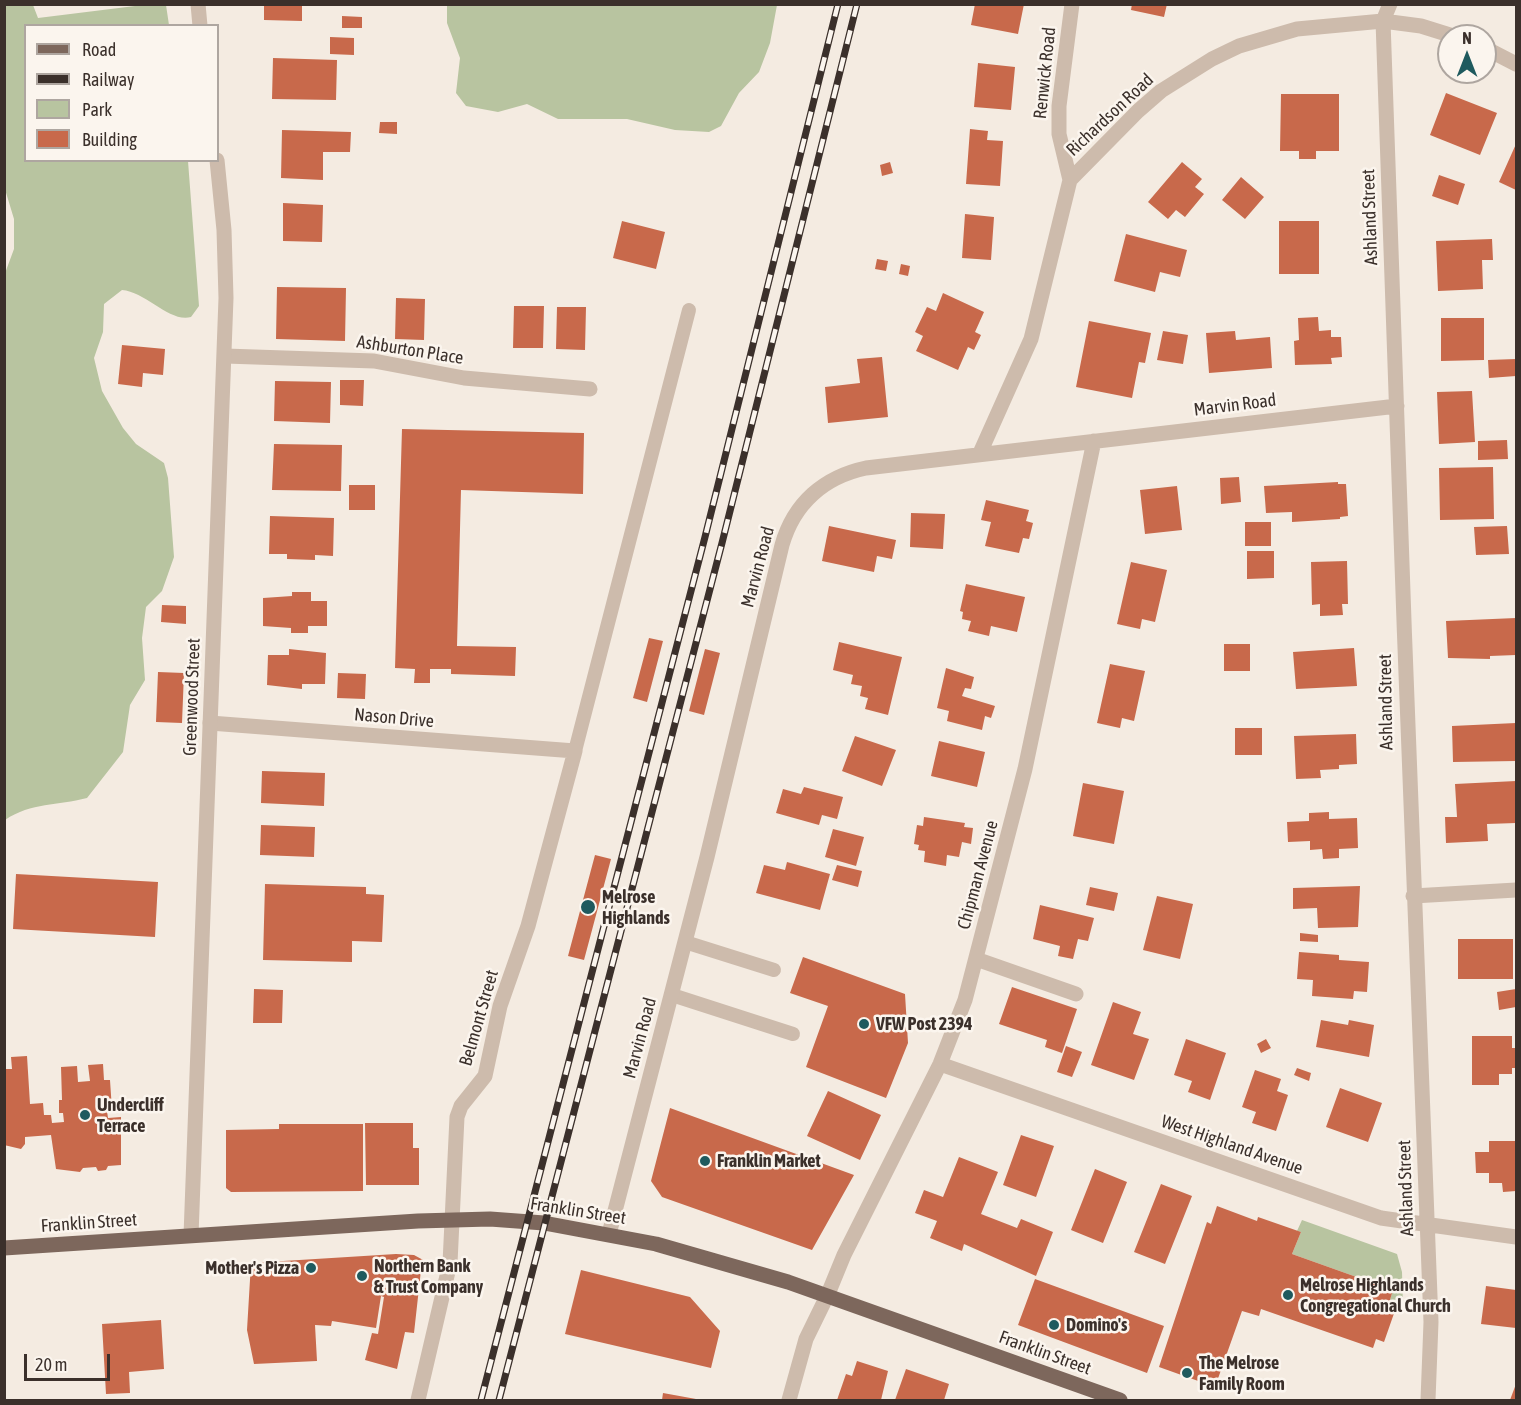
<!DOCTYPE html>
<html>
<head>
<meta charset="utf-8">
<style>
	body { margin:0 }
	#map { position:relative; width:1521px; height:1405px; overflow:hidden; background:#f4ebe1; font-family:"Asap Condensed",sans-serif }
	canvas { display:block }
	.frame { position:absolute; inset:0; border:6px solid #3b302b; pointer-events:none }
	.legend { position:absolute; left:24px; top:24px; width:195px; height:138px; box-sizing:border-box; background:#fbf5ee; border:2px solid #aea6a0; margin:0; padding:8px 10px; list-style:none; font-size:18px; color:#3b302b }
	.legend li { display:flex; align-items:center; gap:12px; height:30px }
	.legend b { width:30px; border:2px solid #aea6a0 }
	.north { position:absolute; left:1437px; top:24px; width:60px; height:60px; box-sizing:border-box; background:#fbf5ee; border:2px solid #aea6a0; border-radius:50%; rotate:0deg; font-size:16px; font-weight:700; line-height:24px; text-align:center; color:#3b302b }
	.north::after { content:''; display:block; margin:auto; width:21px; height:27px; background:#1f5a5e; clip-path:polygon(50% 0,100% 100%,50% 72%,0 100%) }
	.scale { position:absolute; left:24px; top:1354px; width:86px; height:27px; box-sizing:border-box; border:3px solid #3b302b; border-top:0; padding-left:8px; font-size:18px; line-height:21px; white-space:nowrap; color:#3b302b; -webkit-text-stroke:4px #fbf5ee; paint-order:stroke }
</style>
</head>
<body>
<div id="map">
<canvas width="1521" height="1405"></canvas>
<div class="frame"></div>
<ul class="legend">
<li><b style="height:8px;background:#7d675c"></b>Road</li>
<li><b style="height:8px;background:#3b302b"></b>Railway</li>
<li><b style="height:16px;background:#b8c4a0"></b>Park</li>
<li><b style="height:16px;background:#c8694b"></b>Building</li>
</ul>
<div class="north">N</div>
<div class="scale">20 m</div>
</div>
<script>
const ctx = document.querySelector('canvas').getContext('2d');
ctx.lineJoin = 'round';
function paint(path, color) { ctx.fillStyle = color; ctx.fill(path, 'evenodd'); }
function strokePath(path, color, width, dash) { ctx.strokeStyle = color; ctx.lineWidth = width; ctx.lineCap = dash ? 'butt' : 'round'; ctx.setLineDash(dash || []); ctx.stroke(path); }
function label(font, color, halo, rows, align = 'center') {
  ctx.font = font + ' "Asap Condensed",sans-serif'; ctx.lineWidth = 5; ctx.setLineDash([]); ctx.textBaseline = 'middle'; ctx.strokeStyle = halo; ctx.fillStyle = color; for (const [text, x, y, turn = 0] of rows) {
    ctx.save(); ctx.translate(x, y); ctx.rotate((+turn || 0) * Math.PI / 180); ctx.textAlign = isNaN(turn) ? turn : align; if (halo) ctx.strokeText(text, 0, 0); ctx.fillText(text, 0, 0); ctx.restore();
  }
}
paint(new Path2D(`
	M5,4l28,1 5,13 105,-13h23l3,20 -143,1v134l162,1 11,145 -8,11c-21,6 -45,-25 -69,-27l-18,14 -1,28 -9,26 8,33 21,37 13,16 28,19 4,15 6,79 -12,34 -16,16 -4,31 3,42 -15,25 -7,47 -36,46c-30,8 -55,4 -82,22l-1,-544 10,-27v-30l-10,-33z
	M447,5v-1l330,1 -7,38 -11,29 -20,21 -18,33 -12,6 -34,-2 -48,-11h-69l-31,-15 -29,8 -32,-6 -10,-13 4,-35 -13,-35z
	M1302,1220l95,34 5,18 1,34 -13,-6 3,-10 -101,-36 9,-22 -4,-1z`), '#b8c4a0');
paint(new Path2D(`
	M264,4h38v17l-38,-1z
	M975,4h49l-6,30 -47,-9z
	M1132,4h35l-3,13 -33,-7z
	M342,16l20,1v11h-20z
	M330,37l24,1v17l-24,-1z
	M273,58l64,2 -1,40 -64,-1z
	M978,63l37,4 -4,43 -37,-3z
	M1446,93l51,20 -17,42 -50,-20z
	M1281,94h58v57h-23v8h-17v-8h-19z
	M380,122h17v12l-18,-1z
	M970,129l18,2 -1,9 16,1 -3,45 -34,-2z
	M282,130l69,2 -1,20h-27v28l-42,-2z
	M1516,144v46l-17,-8z
	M890,162l3,11 -11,3 -2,-11z
	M1182,162l20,17 -7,8 9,7 -19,23 -9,-7 -8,9 -20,-17z
	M1439,175l26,9 -7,21 -26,-9z
	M1241,177l23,20 -19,22 -23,-19z
	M283,203l40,2 -1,37 -39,-1z
	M965,214l29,3 -3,43 -29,-2z
	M622,221l43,11 -9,37 -43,-11z
	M1279,221h40v53h-40z
	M1126,234l61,16 -7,27 -20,-5 -5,20 -41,-11z
	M1492,239l1,21h-11l1,29 -45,2 -2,-50z
	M877,259l11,2 -2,10 -11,-2z
	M901,264l9,2 -2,10 -9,-2z
	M277,287l69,1 -1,53 -69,-2z
	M943,293l41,19 -9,20 6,3 -7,15 -6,-3 -10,23 -42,-19 7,-15 -8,-4 12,-25 9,4z
	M396,298l29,1 -1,41 -29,-1z
	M514,306h30l-1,42h-30z
	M557,307h29l-1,43 -29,-1z
	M1318,317l1,14 12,-1v7h10l1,20 -11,1 1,6 -37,1 -1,-24 5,-1 -1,-22z
	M1441,318h43v42l-43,1z
	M1089,321l62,12 -6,30 -6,-1 -7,36 -56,-11z
	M1163,331l25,4 -5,29 -26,-4z
	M1235,331l1,9 34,-3 2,31 -63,5 -3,-40z
	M122,345l43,4 -2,26 -20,-2 -1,14 -24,-3z
	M882,357l6,60 -60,6 -3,-36 35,-4 -3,-24z
	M1516,359v17l-27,2 -1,-18z
	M340,380h24l-1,26 -23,-1z
	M275,381l56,1 -1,41 -56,-2z
	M1472,391l3,51 -36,2 -2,-52z
	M402,429l182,4 -1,61 -122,-4 -4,156 59,1 -1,29 -64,-2v-5h-21v14h-16l1,-14 -20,-1z
	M1507,440l1,19 -30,1v-19z
	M274,444l68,1 -1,46 -69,-1z
	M1493,467l1,52 -54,1 -1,-52z
	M1239,477l2,25 -20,2 -1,-26z
	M1338,482v2h8l2,32 -8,1v2l-48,3v-10l-26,1 -2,-27z
	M349,485h26v25h-26z
	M1177,486l5,44 -37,4 -5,-44z
	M986,500l43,10 -3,11 7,2 -4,16 -6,-1 -4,15 -34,-7 6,-24 -10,-2z
	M911,513l34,1 -2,35 -33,-2z
	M270,516l64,2 -1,38 -18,-1v5l-28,-1v-5h-18z
	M1245,522h26v24h-26z
	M829,526l67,14 -4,19 -15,-3 -3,16 -52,-11z
	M1507,526l2,28 -33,1 -2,-28z
	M1247,551h27v27l-27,1z
	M1347,561l1,43h-6l1,11 -23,1v-12l-8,1 -1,-43z
	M1131,562l36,8 -12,52 -13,-3 -2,10 -23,-5z
	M966,584l59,13 -8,35 -26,-6 -2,10 -21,-5 3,-10 -9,-2 1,-7 -3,-1z
	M292,592h19v9h16v25h-19v7h-17v-5l-28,-2v-28l29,-2z
	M162,605l24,1v18l-25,-2z
	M1516,618v37l-26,1v3l-42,-1 -2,-37z
	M649,638l14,3 -16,61 -14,-4z
	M839,642l63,15 -14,58 -23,-6 3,-11 -8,-2 2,-10 -11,-2 2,-9 -20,-5z
	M1224,644h26v27h-26z
	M1354,648l3,38 -61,3 -3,-37z
	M289,649l37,4 -1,31h-23v5l-35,-4 1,-30h21z
	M705,649l15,4 -16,62 -15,-4z
	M1110,664l35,7 -11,50 -12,-3 -2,10 -23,-5z
	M946,668l28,9 -3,12 -6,-1 -3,8 33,10 -4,12 -6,-2 -3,14 -35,-9 2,-10 -12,-3z
	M158,672l26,1 -2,50 -26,-1z
	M338,673l28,1 -1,25 -28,-1z
	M1516,723v38l-63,1 -1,-36z
	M1235,728h27v27h-27z
	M1356,734l1,30 -18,1v4l-19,1 1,8 -25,1 -2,-43z
	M855,736l41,14 -14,36 -40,-15z
	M939,741l46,11 -8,35 -46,-11z
	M262,771l63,2 -1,33 -63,-3z
	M1516,781v42l-29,1 1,17 -42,2 -1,-26h12l-2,-33z
	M1083,783l41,8 -10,53 -41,-8z
	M804,787l39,10 -6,22 -15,-4 -3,10 -43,-12 7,-24 18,5z
	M1329,812v7l28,-1 1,30 -19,1v9l-16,1 -1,-10 -12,1v-9l-22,1 -1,-20 22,-1v-8z
	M924,817l41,6 -1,4 9,1 -2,16 -9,-2 -3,15 -12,-2 -1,11 -22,-4 1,-11 -7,-1 1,-5 -5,-1 3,-19 6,1z
	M261,825l54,2 -1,30 -54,-2z
	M833,829l31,8 -8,29 -31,-9z
	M595,855l16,4 -27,101 -16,-4z
	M787,862l43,12 -10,36 -64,-17 8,-28 21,5z
	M837,865l25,6 -4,16 -26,-7z
	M16,874l142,8 -3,55 -142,-8z
	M265,884l101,3v7l18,1 -2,47 -30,-1v21l-89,-2z
	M1360,886l-2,41 -40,1 -1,-20 -24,1v-21z
	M1090,887l28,6 -4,18 -28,-6z
	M1157,896l36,8 -13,55 -37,-9z
	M1040,905l54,13 -6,23 -10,-2 -5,20 -15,-3 2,-10 -27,-7z
	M1300,933l18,2v7l-18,-1z
	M1458,939h55v40h-55z
	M1299,952l40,3v5l30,2 -2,30 -13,-1 -1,8 -41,-3 1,-16 -16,-1z
	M803,957l102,37 3,49 -22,55 -80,-31 22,-61 -38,-13z
	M1012,987l65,22 -15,44 -17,-6 2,-7 -48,-16z
	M254,989l29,1 -1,33h-29z
	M1516,989v18l-17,3 -2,-18z
	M1113,1002l28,10 -8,22 16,5 -15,41 -43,-15z
	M1321,1020l27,5 1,-5 25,5 -5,32 -53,-10z
	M1472,1036h40v12h4v20h-4v6h-13v11h-27z
	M1186,1039l40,14 -16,47 -22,-8 4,-11 -18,-6z
	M1266,1039l5,9 -10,5 -4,-9z
	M1066,1046l16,6 -10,25 -15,-5z
	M27,1056l3,48 13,-1 1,12h7l1,8 12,-1 -1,-9h-4v-13h3l-1,-33 16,-1 1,16 12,-1 -2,-16 15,-1 1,16h6l2,30 -5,1 1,7 13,-1v48l-13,1 -2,4 -8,1 -2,-4 -13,1 -3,4 -24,-3 -5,-34 -26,2v7l-4,5 -17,-4v-76h8l-1,-12z
	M1297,1068l14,5 -2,8 -15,-6z
	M1255,1070l26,9 -4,12 11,4 -12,36 -24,-8 4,-11 -14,-5z
	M1340,1088l42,15 -14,39 -42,-15z
	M828,1091l53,24 -21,45 -53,-24z
	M670,1108l184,67 -42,75 -150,-53 -11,-16z
	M365,1123h48v25h6v37h-53z
	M279,1124h84v67l-132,1 -5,-4v-58l53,-1z
	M1021,1135l33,11 -18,51 -33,-12z
	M1489,1141h27v50l-13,1 -1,-9h-13v-10h-13l-1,-21h14z
	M959,1157l39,15 -17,42 36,14 4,-9 32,13 -17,44 -72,-32 -2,7 -32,-13 7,-17 -22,-8 9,-23 19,7z
	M1095,1169l32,13 -24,61 -32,-13z
	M1161,1184l31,12 -27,68 -31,-12z
	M1217,1206l40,15 1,-4 43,15 -9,22 101,36 -3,10 8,2 -14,40 -8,-3 -3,9 -112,-39 -2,7 -17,-5 -27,76 -56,-20 48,-145 4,2z
	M396,1254l18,1 11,6 -1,9h-3l-7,63 -9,-1 -8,37 -32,-9 7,-27 6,1 6,-37 -3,-1 -5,32 -44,-7 -1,5 -16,-1 2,36 -63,3 -7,-34 4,-67z
	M581,1270l109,27 30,34 -9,37 -146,-34z
	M1035,1279l129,47 -17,47 -129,-48z
	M1486,1286l30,4v38l-35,-4z
	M161,1320l3,49 -35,3 1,21 -24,1 -4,-70z
	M857,1361l31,10 -7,29h-44l9,-26 6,2z
	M906,1369l43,15 -5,16h-49z
	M1516,1384v16h-6z
	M663,1393l33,6v1h-34z`), '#c8694b');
strokePath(new Path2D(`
	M575,751l114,-441
	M685,942l89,28
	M672,995l121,39`), '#cdbbac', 14);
strokePath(new Path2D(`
	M1390,4l-7,17c14,434 31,867 48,1301l-3,78
	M1485,48l31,16
	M1070,180l-11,-46v-28l13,-102
	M225,356l149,5 90,17 126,11
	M980,453l51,-114 39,-159 68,-69 23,-20 51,-32 27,-13 58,-17 86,-8 38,5 32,10
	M210,723l365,28 -47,175 -28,80 -15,70 -24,30 -4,11 -7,146 -32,137
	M1413,896l103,-6
	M976,959l100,35
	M940,1064l441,154 135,19
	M609,1234l98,-377 75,-312c12,-42 42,-68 84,-77l531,-62
	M828,1294l16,-39 96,-191 25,-64 60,-231 69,-328`), '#cdbbac', 15);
strokePath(new Path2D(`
	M198,4l2,22
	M191,1235l35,-937 -2,-68 -7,-70
	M789,1400l17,-61 22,-45`), '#cdbbac', 15);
strokePath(new Path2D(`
	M4,1248l414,-27 72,-2 54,4 112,21 132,38 332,118`), '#7d675c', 15);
const rail = new Path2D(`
	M481,1400l224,-863 133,-533
	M499,1400l223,-857 135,-539`);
strokePath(rail, '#3b302b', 7);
strokePath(rail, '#fbf5ee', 4.5, [14]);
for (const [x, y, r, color] of [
	[588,907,8,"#1f5a5e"],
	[864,1024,6,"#1f5a5e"],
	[85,1115,6,"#1f5a5e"],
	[705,1161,6,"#1f5a5e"],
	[311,1268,6,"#1f5a5e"],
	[362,1276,6,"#1f5a5e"],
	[1288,1295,6,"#1f5a5e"],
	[1054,1325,6,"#1f5a5e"],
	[1187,1373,6,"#1f5a5e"]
]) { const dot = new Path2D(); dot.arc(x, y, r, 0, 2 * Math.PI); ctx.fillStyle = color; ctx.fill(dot); strokePath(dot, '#fbf5ee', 2); }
label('18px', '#3b302b', '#fbf5ee', [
	["Renwick Road",1045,73,-84],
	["Richardson Road",1110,115,-43],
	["Ashland Street",1370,217,-92],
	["Ashburton Place",410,350,9],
	["Marvin Road",1235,405,-7],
	["Marvin Road",758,567,-75],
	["Greenwood Street",192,697,-88],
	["Ashland Street",1386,702,-91],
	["Nason Drive",394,718,5],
	["Chipman Avenue",978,875,-75],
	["Belmont Street",479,1018,-74],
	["Marvin Road",640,1038,-75],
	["West Highland Avenue",1232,1145,19],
	["Ashland Street",1406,1188,-92],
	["Franklin Street",578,1211,9],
	["Franklin Street",89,1223,-4],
	["Franklin Street",1045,1353,20]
]);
label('bold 18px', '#3b302b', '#fbf5ee', [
	["Melrose",602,897],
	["Highlands",602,918],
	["VFW Post 2394",876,1024],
	["Undercliff",97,1105],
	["Terrace",97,1126],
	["Franklin Market",717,1161],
	["Northern Bank",374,1266],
	["& Trust Company",374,1287],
	["Mother's Pizza",299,1268,"right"],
	["Melrose Highlands",1300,1285],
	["Congregational Church",1300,1306],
	["Domino's",1066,1325],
	["The Melrose",1199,1363],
	["Family Room",1199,1384]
], 'left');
</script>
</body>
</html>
